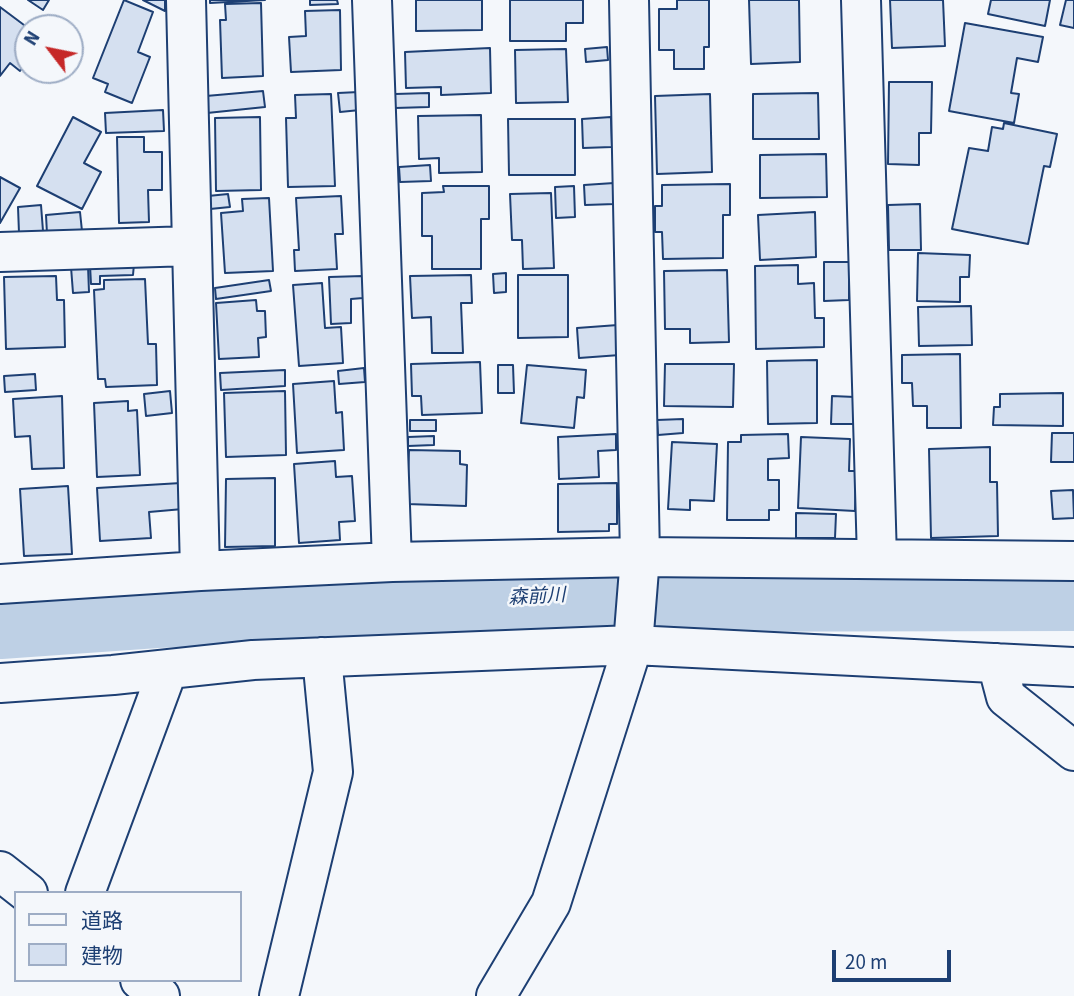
<!DOCTYPE html>
<html>
<head>
<meta charset="utf-8">
<style>
	body { margin:0 }
	#map { position:relative; width:1074px; height:996px; overflow:hidden; background:#f4f7fb; font-family:"Source Sans 3","Noto Sans JP",sans-serif }
	canvas { display:block }
	.legend { position:absolute; left:14px; top:891px; width:228px; height:91px; box-sizing:border-box; background:#f4f7fb; border:2px solid #9eadc5; margin:0; padding:9px 12px; list-style:none; font-size:21px; color:#1d3f73 }
	.legend li { display:flex; align-items:center; gap:14px; height:35px }
	.legend b { width:35px; border:2px solid #9eadc5 }
	.north { position:absolute; left:14px; top:14px; width:70px; height:70px; box-sizing:border-box; background:#f4f7fb; border:2px solid #9eadc5; border-radius:50%; rotate:302deg; font-size:19px; font-weight:700; line-height:28px; text-align:center; color:#1d3f73 }
	.north::after { content:''; display:block; margin:auto; width:24px; height:32px; background:#c62828; clip-path:polygon(50% 0,100% 100%,50% 72%,0 100%) }
	.scale { position:absolute; left:832px; top:950px; width:119px; height:32px; box-sizing:border-box; border:4px solid #1d3f73; border-top:0; padding-left:9px; font-size:21px; line-height:24px; white-space:nowrap; color:#1d3f73; -webkit-text-stroke:5px #f4f7fb; paint-order:stroke }
</style>
</head>
<body>
<div id="map">
<canvas width="1074" height="996"></canvas>
<ul class="legend">
<li><b style="height:9px;background:#f4f7fb"></b>道路</li>
<li><b style="height:19px;background:#d5e0f0"></b>建物</li>
</ul>
<div class="north">N</div>
<div class="scale">20 m</div>
</div>
<script>
const ctx = document.querySelector('canvas').getContext('2d');
ctx.lineJoin = 'round';
function strokePath(path, color, width, dash) { ctx.strokeStyle = color; ctx.lineWidth = width; ctx.lineCap = dash ? 'butt' : 'round'; ctx.setLineDash(dash || []); ctx.stroke(path); }
function paint(path, color) { ctx.fillStyle = color; ctx.fill(path, 'evenodd'); }
function label(font, color, halo, rows, align = 'center') {
  ctx.font = font + ' "Source Sans 3","Noto Sans JP",sans-serif'; ctx.lineWidth = 5; ctx.setLineDash([]); ctx.textBaseline = 'middle'; ctx.strokeStyle = halo; ctx.fillStyle = color; for (const [text, x, y, turn = 0] of rows) {
    ctx.save(); ctx.translate(x, y); ctx.rotate((+turn || 0) * Math.PI / 180); ctx.textAlign = isNaN(turn) ? turn : align; if (halo) ctx.strokeText(text, 0, 0); ctx.fillText(text, 0, 0); ctx.restore();
  }
}
strokePath(new Path2D(`
	M0,623l156,-11 439,-16 479,-1`), '#bed0e5', 72);
const building = new Path2D(`
	M28,0h21l-6,10z
	M124,0l29,12 -15,40 12,5 -18,46 -27,-11 3,-8 -15,-6z
	M143,0h22v11z
	M210,0h55l-55,3z
	M310,0h27l1,4 -28,1z
	M416,0h66v30l-66,1z
	M510,0h73v23h-17v18h-56z
	M677,0h32v47h-5v22h-30v-19h-15v-41h18z
	M749,0h50l1,62 -49,2z
	M890,0h53l2,46 -53,2z
	M991,0h59l-5,26 -57,-12z
	M1066,0h8v28l-14,-3z
	M261,3l2,73 -41,2 -2,-58h6l-1,-16z
	M0,7l28,21v11l-5,7 5,3v10l-8,12 -10,-8 -10,13z
	M340,10l1,60 -50,2 -2,-35 17,-1 -1,-25z
	M965,23l78,14 -5,25 -21,-4 -6,35 8,1 -5,29 -65,-12z
	M607,47l1,13 -22,2 -1,-13z
	M490,48l1,45 -50,2v-8l-35,1 -1,-36z
	M566,49l2,53 -52,1 -1,-53z
	M889,82h43l-1,51h-12v32l-31,-1z
	M263,91l2,16 -58,6 -1,-17z
	M359,92l1,18 -20,2 -2,-19z
	M429,93v14l-34,1v-14z
	M818,93l1,46h-66v-45z
	M331,94l4,92 -47,1 -2,-69h10l-1,-23z
	M710,94l2,78 -55,2 -2,-78z
	M163,110l1,21 -58,2 -1,-20z
	M481,115l1,57 -43,1v-15l-20,1 -1,-43z
	M73,117l28,15 -17,31 17,9 -19,37 -45,-23z
	M260,117l1,73 -45,1 -1,-73z
	M611,117l1,30 -29,1 -1,-29z
	M508,119h67v56h-66z
	M1004,123l53,11 -7,33 -6,-1 -16,78 -76,-15 17,-81 19,3 4,-24 11,2z
	M117,137h27v15h18v38h-14l1,32 -30,1z
	M826,154l1,43 -67,1v-43z
	M430,165l1,16 -31,1 -1,-15z
	M0,177l20,11 -20,35z
	M614,183l1,21 -30,1 -1,-20z
	M730,184v31h-7v43l-60,1 -1,-27h-7v-26h7v-21z
	M443,186h46v33h-8v50h-49v-33h-10v-43l22,-1z
	M574,186l1,31 -19,1 -1,-31z
	M551,193l3,75 -31,1 -1,-29h-10l-2,-46z
	M228,194l2,13 -20,2 -2,-13z
	M341,196l2,38h-8l2,35 -42,2 -1,-21h5l-3,-52z
	M269,198l4,73 -48,2 -4,-60 22,-2 -1,-12z
	M920,204l1,46h-32l-1,-45z
	M41,205l2,26 -24,2 -1,-26z
	M80,212l2,19 -35,3 -1,-19z
	M815,212l1,45 -56,3 -2,-45z
	M918,253l52,2 -1,22h-9v25l-43,-1z
	M824,262h25v38l-25,1z
	M134,264l-1,11 -33,1v8h-9l-1,-19z
	M798,265v19l16,-1 1,35h9v29l-68,2 -1,-83z
	M88,266l1,26 -16,1 -2,-26z
	M727,270l2,72 -39,1v-14h-25l-1,-58z
	M506,273v19l-12,1 -1,-19z
	M471,275l1,28h-11l2,50h-31l-1,-36 -19,1 -2,-42z
	M518,275h50v62l-50,1z
	M56,276l1,24h7l1,47 -59,2 -2,-72z
	M363,276v22l-12,1v24l-20,1 -2,-47z
	M145,279l3,65h8l1,41 -51,2 -1,-8h-7l-4,-89 10,-1v-9z
	M269,280l2,11 -55,8 -1,-11z
	M322,283l3,45 16,-1 2,36 -44,3 -6,-81z
	M256,300l1,11h8l1,26 -8,1 1,19 -40,2 -3,-56z
	M971,306l1,39 -53,1 -1,-39z
	M618,325l2,30 -41,3 -2,-30z
	M960,354l1,74h-34v-22h-14l-1,-23h-10v-28z
	M817,360v63l-49,1 -1,-63z
	M480,362l2,51 -60,2 -1,-19h-9l-1,-32z
	M665,364h69l-1,43 -69,-1z
	M498,365h15l1,28h-16z
	M527,365l59,5 -2,28 -7,-1 -3,31 -53,-5z
	M364,368l1,14 -26,2 -1,-13z
	M285,370v16l-64,4 -1,-17z
	M35,374l1,16 -31,2 -1,-16z
	M334,381l2,32 6,-1 2,38 -47,3 -4,-69z
	M170,391l2,22 -26,3 -2,-22z
	M285,391l1,64 -60,2 -2,-64z
	M1063,393v33l-70,-1 1,-18h6v-13z
	M62,396l2,72 -32,1 -2,-33 -15,1 -2,-38z
	M832,396l23,1 -1,27h-23z
	M128,401v10l9,-1 3,65 -43,2 -3,-74z
	M683,419v14l-25,2 -1,-15z
	M410,420h26v11h-26z
	M1052,433h22v29h-23z
	M616,434v16l-18,1 1,26 -40,2 -1,-42z
	M788,434l1,24 -21,1v21h11v30h-10v10h-42l1,-78h13v-7z
	M434,436v9l-26,1v-9z
	M801,437l49,2 -1,32h7l-1,40 -57,-3z
	M672,442l45,2 -3,57 -24,-1v10l-22,-1z
	M990,447v35h7l1,54 -67,2 -2,-89z
	M409,450l51,1v13l7,1 -1,41 -59,-2z
	M335,461l1,16 16,-1 3,45 -16,1 1,18 -41,3 -5,-79z
	M275,478v68l-50,1 1,-68z
	M181,483l2,26 -34,3 2,26 -51,3 -3,-53z
	M617,483v41h-8v7l-51,1v-48z
	M68,486l4,68 -48,2 -4,-67z
	M1073,490l1,28 -21,1 -2,-28z
	M796,513l40,1 -1,24h-39z`);
paint(building, '#d5e0f0');
strokePath(building, '#1d3f73', 2);
const minor = new Path2D(`
	M186,0l14,571
	M372,0l20,562
	M861,0l16,559
	M0,252l191,-6
	M0,584l200,-13 192,-9 248,-5 434,4
	M997,663l9,34 68,54
	M0,683l113,-8 140,-15 380,-15 441,22
	M0,871l28,22
	M85,893l83,-224
	M140,980l20,16
	M279,996l54,-224 -11,-115
	M496,996l55,-93 82,-258 7,-88 -11,-557`);
strokePath(minor, '#1d3f73', 42);
strokePath(minor, '#f4f7fb', 38);
label('italic 19px', '#1d3f73', '#f4f7fb', [
	["森前川",537,598,-3]
]);
</script>
</body>
</html>
